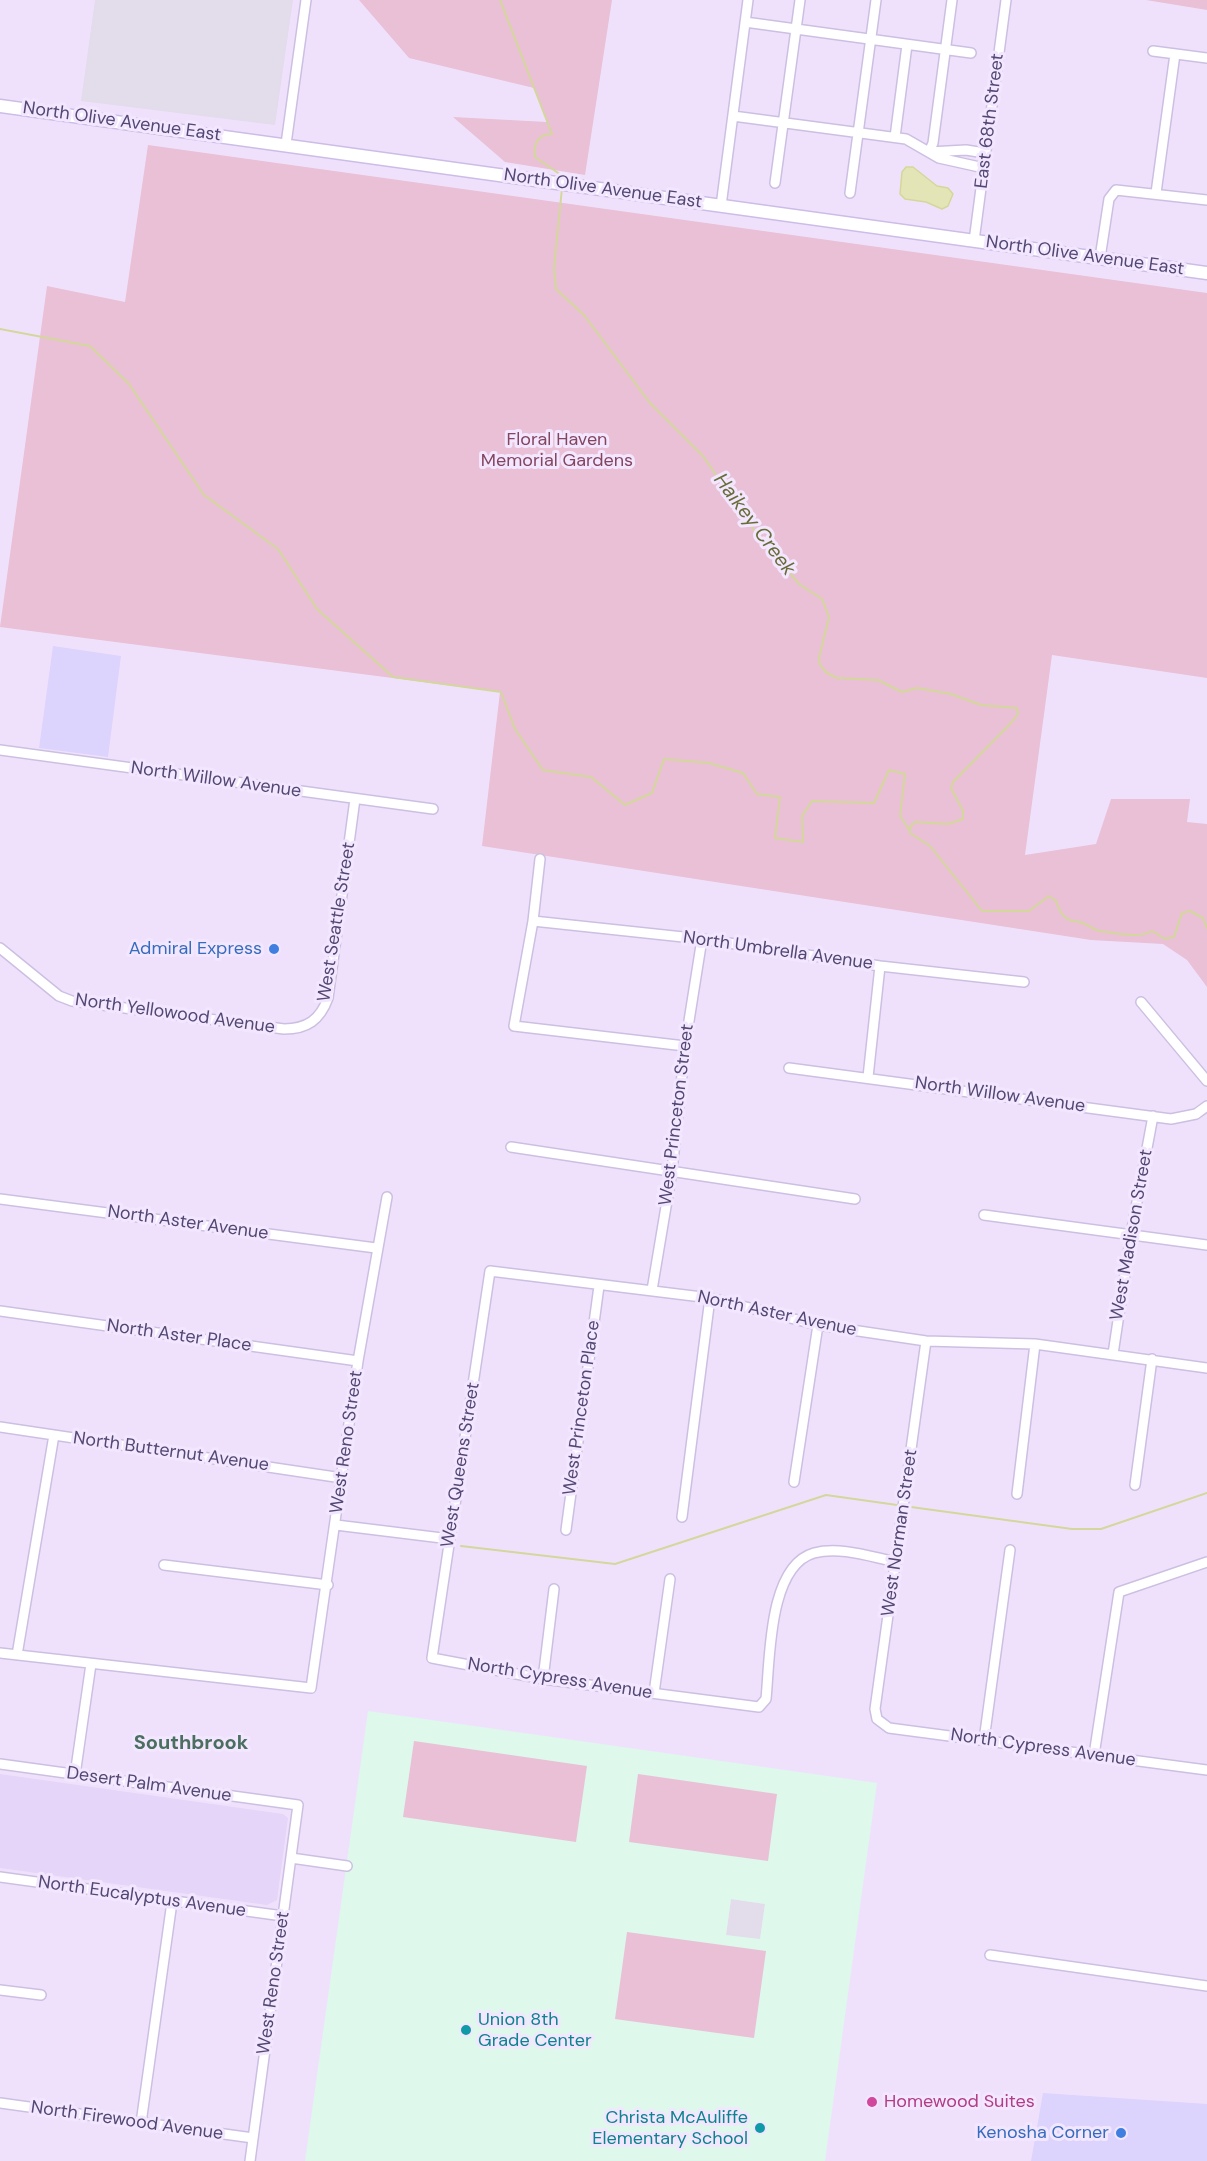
<!DOCTYPE html>
<html>
<head>
<meta charset="utf-8">
<style>
	body { margin:0 }
	canvas { display:block; background:#efe1fc }
</style>
</head>
<body>
<canvas width="1207" height="2161"></canvas>
<script>
const ctx = document.querySelector('canvas').getContext('2d');
ctx.lineJoin = 'round';
function paint(path, color) { ctx.fillStyle = color; ctx.fill(path, 'evenodd'); }
function strokePath(path, color, width, dash) { ctx.strokeStyle = color; ctx.lineWidth = width; ctx.lineCap = dash ? 'butt' : 'round'; ctx.setLineDash(dash || []); ctx.stroke(path); }
function label(font, color, halo, rows, align = 'center') {
  ctx.font = font + ' "DM Sans",sans-serif'; ctx.lineWidth = 6; ctx.setLineDash([]); ctx.textBaseline = 'middle'; ctx.strokeStyle = halo; ctx.fillStyle = color; for (const [text, x, y, turn = 0] of rows) {
    ctx.save(); ctx.translate(x, y); ctx.rotate((+turn || 0) * Math.PI / 180); ctx.textAlign = isNaN(turn) ? turn : align; if (halo) ctx.strokeText(text, 0, 0); ctx.fillText(text, 0, 0); ctx.restore();
  }
}
paint(new Path2D(`
	M0,1774l283,40 5,4 -11,82 -10,5 -267,-37z`), '#e5d5f9');
paint(new Path2D(`
	M53,646l68,10 -13,101 -69,-9z
	M1043,2093l164,11v57h-176z`), '#dcd4fd');
paint(new Path2D(`
	M95,0h198l-18,125 -194,-24z
	M731,1899l34,5 -5,36 -34,-5z`), '#e2dceb');
paint(new Path2D(`
	M368,1711l509,72 -52,378h-520zM731,1899l34,5 -5,35 -34,-4z`), '#def8ec');
paint(new Path2D(`
	M359,0h253l-27,175 -80,-13 -52,-45 94,5 -13,-34 -125,-30z
	M1146,0h61v10z
	M148,145l1059,148v385l-155,-23 -27,200 71,-11 15,-45h79l-3,23 20,2v163l-20,-27 -24,-16 -72,-4 -609,-94 18,-154 -500,-65 47,-341 78,16z
	M414,1741l173,25 -11,76 -173,-25z
	M638,1774l139,20 -9,67 -139,-19z
	M627,1932l139,19 -12,87 -139,-19z`), '#e9c0d5');
const water = new Path2D(`
	M906,167h7l24,19 11,2 5,6 -5,12 -6,3 -16,-7 -21,-3 -5,-5 2,-22z`);
paint(water, '#e3e5b6');
strokePath(water, '#d4d79c', 1.5);
strokePath(new Path2D(`
	M500,0l52,134c-14,0 -19,10 -17,23l26,18 2,5
	M562,188l-8,80 2,21 28,26 66,88 53,53 51,74 45,54 23,15 7,18 -10,41 1,7 7,8 10,5 41,2 24,12 15,-4 34,6 30,11 36,3 1,6 -7,9 -58,59 -2,6 12,23v8l-15,5 -33,-2 -5,5v6l20,13 52,65h47l20,-15 7,5c2,6 4,12 9,16 6,6 11,3 18,6 5,2 11,7 17,8 16,2 38,8 52,0l13,8 9,-2 8,-24 8,-2 13,7 4,10
	M0,329l90,17 39,38 75,111 74,54 39,60 76,68 108,15 14,37 28,41 48,7 34,28 27,-12 12,-34 45,4 34,10 14,21 23,3 -5,41 28,4 -1,-26 10,-15 62,2 15,-33 16,4 -5,42 10,15
	M911,1507l161,22h29l106,-36
	M461,1546l154,18 211,-69 71,10`), '#d4d79c', 2);
const street = new Path2D(`
	M745,22l226,31
	M1153,51l54,7
	M733,116l173,23 33,19 45,10
	M895,137l12,-92
	M286,144l20,-144
	M929,152l4,-9 19,-143
	M929,152l37,-2 19,3
	M775,183l25,-183
	M850,193l26,-193
	M1156,193l19,-139
	M721,206l27,-206
	M974,241l32,-241
	M1100,258l9,-59 7,-9 91,10
	M0,750l433,59
	M540,859l-7,62 -19,105 171,20
	M533,921l169,18 178,27 144,16
	M0,948l59,48 13,5 212,28c23,0 36,-9 44,-31l27,-199
	M1141,1002l66,79
	M789,1068l382,51 25,-5 11,-8
	M868,1077l12,-111
	M511,1147l344,52
	M0,1199l376,49
	M984,1215l223,30
	M652,1290l20,-119 13,-125 17,-107
	M0,1311l358,50
	M926,1341l-51,368 2,10 12,9 318,42
	M1113,1354l18,-120 22,-118
	M0,1427l342,51
	M794,1482l24,-157
	M1135,1485l17,-126
	M1017,1494l18,-150
	M682,1517l28,-219
	M336,1525l114,14
	M566,1530l33,-244
	M896,1562c-25,-5 -56,-16 -82,-9 -46,13 -44,107 -48,146l-7,8 -216,-28 -111,-21 58,-387 220,27 108,27 108,16 109,3 172,24
	M164,1565l164,20
	M0,1653l311,35 47,-327 29,-164
	M17,1655l37,-220
	M543,1679l11,-90
	M654,1693l16,-114
	M984,1740l26,-190
	M1094,1755l25,-163 88,-30
	M0,1764l298,41 -48,356
	M75,1775l16,-111
	M291,1858l56,8
	M0,1877l283,39
	M990,1955l217,31
	M0,1990l41,5
	M0,2103l253,35
	M141,2123l31,-221`);
const secondary = new Path2D(`
	M0,106l1207,167`);
strokePath(street, '#ccc0e2', 12);
strokePath(secondary, '#ccbde7', 15);
strokePath(street, '#fff', 9);
strokePath(secondary, '#fff', 12);
for (const [x, y, r, color] of [
	[274,949,6,"#3f7fe0"],
	[466,2030,6,"#0f9aa8"],
	[872,2102,6,"#d1479c"],
	[760,2128,6,"#0f9aa8"],
	[1121,2133,6,"#3f7fe0"]
]) { const dot = new Path2D(); dot.arc(x, y, r, 0, 2 * Math.PI); ctx.fillStyle = color; ctx.fill(dot); strokePath(dot, '#f3e7ff', 2); }
label('18px', '#534873', '#f3e7ff', [
	["East 68th Street",990,121,-83],
	["North Olive Avenue East",122,122,8],
	["North Olive Avenue East",603,189,8],
	["North Olive Avenue East",1085,256,8],
	["North Willow Avenue",216,780,8],
	["West Seattle Street",337,922,-81],
	["North Umbrella Avenue",778,951,8],
	["North Yellowood Avenue",175,1014,8],
	["North Willow Avenue",1000,1095,8],
	["West Princeton Street",677,1115,-83],
	["North Aster Avenue",188,1223,8],
	["West Madison Street",1132,1235,-80],
	["North Aster Avenue",777,1314,12],
	["North Aster Place",179,1336,8],
	["West Princeton Place",582,1408,-82],
	["West Reno Street",347,1442,-82],
	["North Butternut Avenue",171,1452,8],
	["West Queens Street",461,1465,-81],
	["West Norman Street",900,1533,-82],
	["North Cypress Avenue",560,1679,9],
	["North Cypress Avenue",1043,1748,8],
	["Desert Palm Avenue",149,1785,8],
	["North Eucalyptus Avenue",142,1897,8],
	["West Reno Street",274,1983,-82],
	["North Firewood Avenue",127,2121,8]
]);
label('18px', '#84455e', '#f3e7ff', [
	["Floral Haven",557,440],
	["Memorial Gardens",557,461]
]);
label('18px', '#366cbe', '#f3e7ff', [
	["Admiral Express",262,949],
	["Kenosha Corner",1109,2133]
], 'right');
label('18px', '#0d838f', '#f3e7ff', [
	["Union 8th",478,2020],
	["Grade Center",478,2041],
	["Christa McAuliffe",748,2118,"right"],
	["Elementary School",748,2139,"right"]
], 'left');
label('18px', '#b23c85', '#f3e7ff', [
	["Homewood Suites",884,2102]
], 'left');
label('italic 20px', '#676b36', '#f3e7ff', [
	["Haikey Creek",754,525,53]
]);
label('bold 20px', '#4a6e5f', '#f3e7ff', [
	["Southbrook",191,1744]
]);
</script>
</body>
</html>
